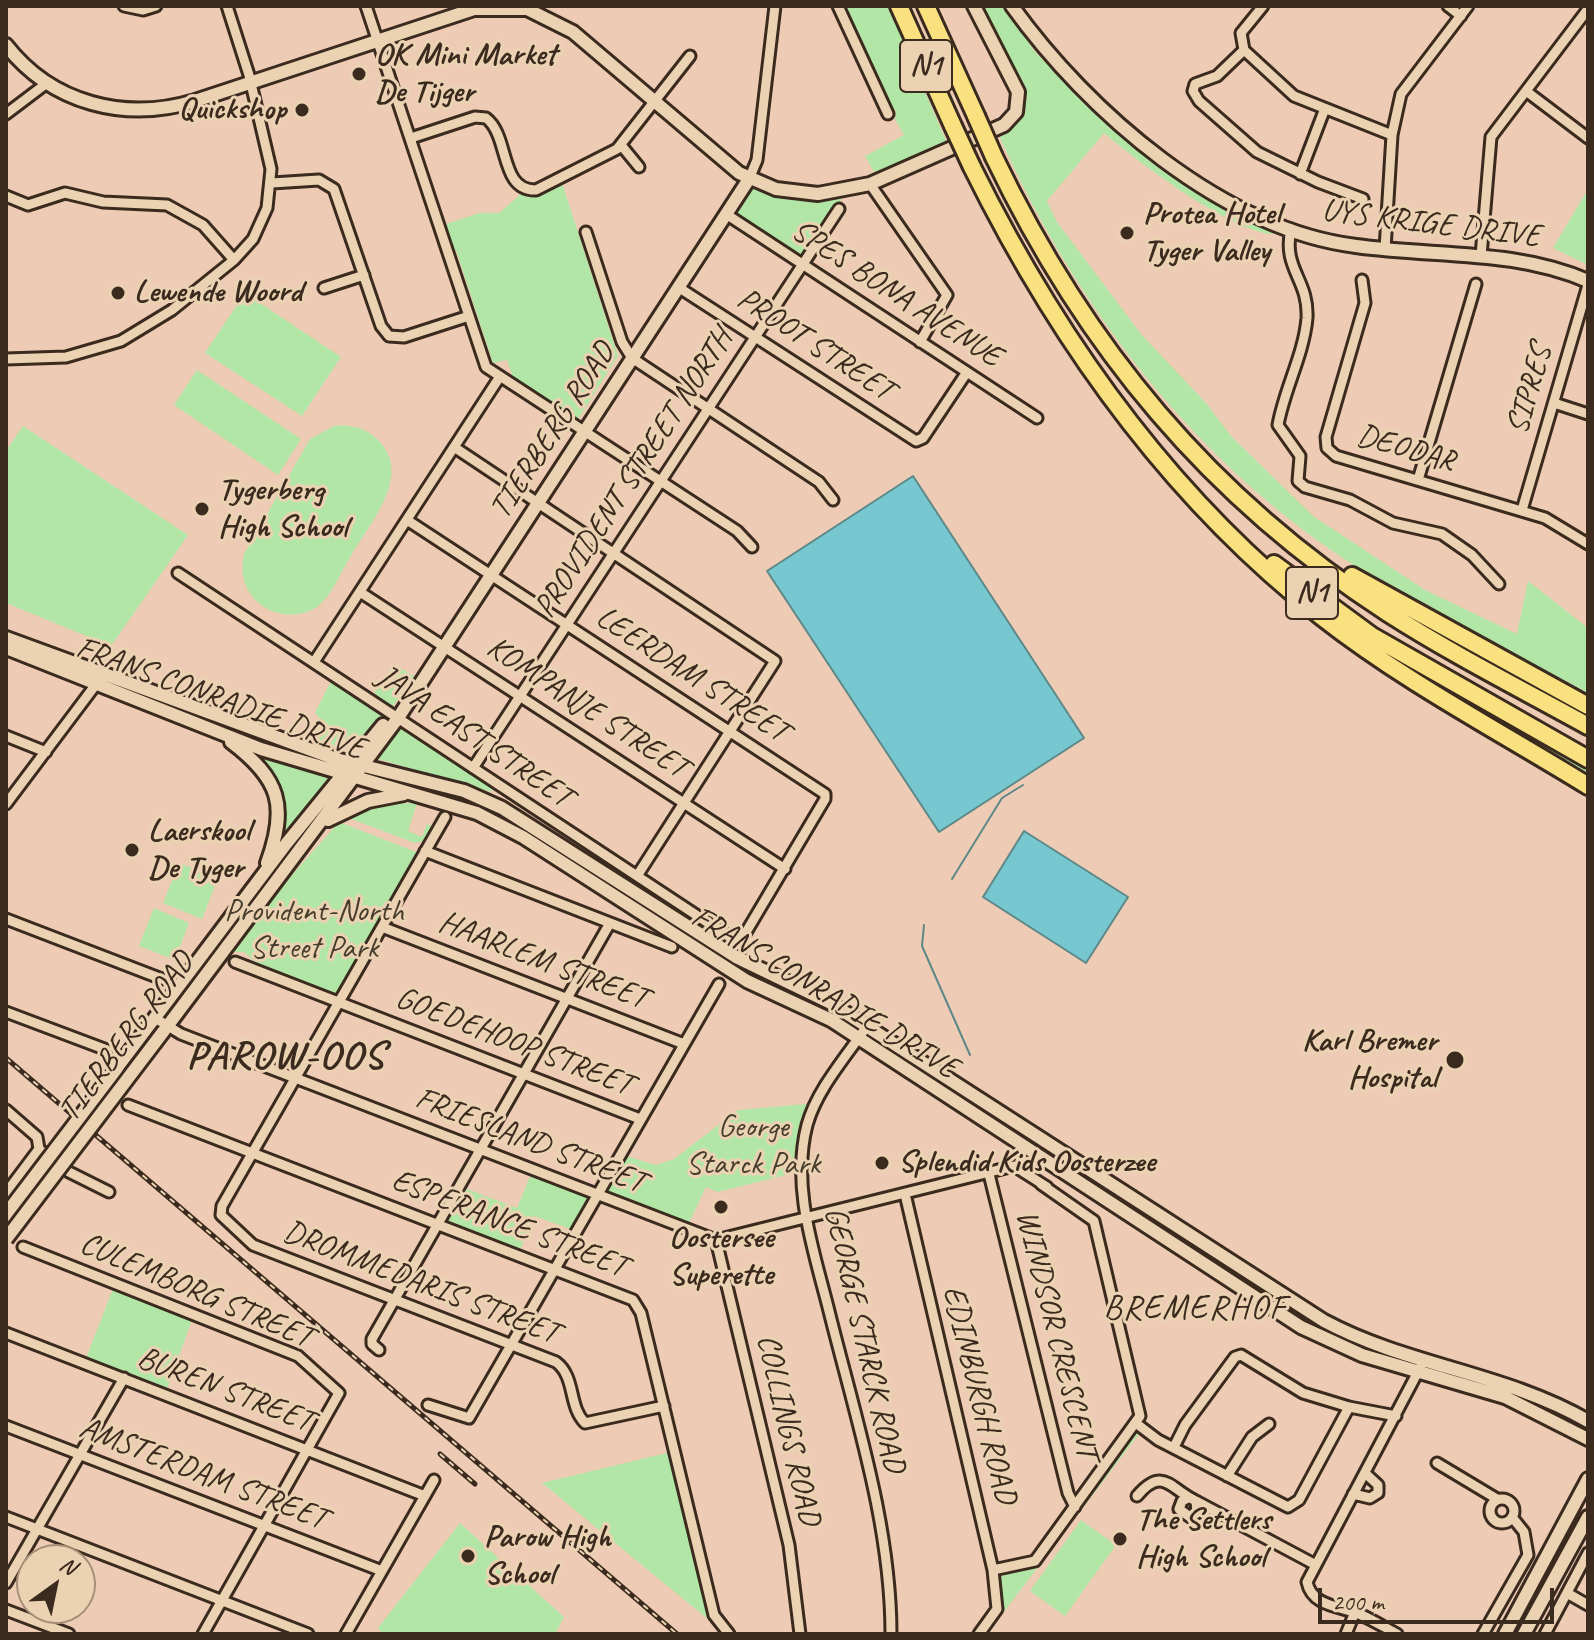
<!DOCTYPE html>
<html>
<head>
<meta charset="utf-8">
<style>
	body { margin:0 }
	#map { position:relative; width:1594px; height:1640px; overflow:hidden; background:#eecbb4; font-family:Caveat,sans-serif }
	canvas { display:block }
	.frame { position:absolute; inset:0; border:8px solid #3b2a1e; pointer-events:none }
	.north { position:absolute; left:16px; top:1544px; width:80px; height:80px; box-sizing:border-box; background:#ebd2b3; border:2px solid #a58f77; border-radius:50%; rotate:33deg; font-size:22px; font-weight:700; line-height:32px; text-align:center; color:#3b2a1e }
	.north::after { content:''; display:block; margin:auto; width:28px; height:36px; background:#3b2a1e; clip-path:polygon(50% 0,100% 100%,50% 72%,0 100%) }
	.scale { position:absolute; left:1318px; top:1588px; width:236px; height:36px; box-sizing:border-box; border:4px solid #3b2a1e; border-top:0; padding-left:10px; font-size:24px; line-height:28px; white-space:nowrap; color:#3b2a1e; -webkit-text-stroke:6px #ebd2b3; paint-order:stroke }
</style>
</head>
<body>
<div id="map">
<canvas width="1594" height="1640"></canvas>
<div class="frame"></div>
<div class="north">N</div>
<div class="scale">200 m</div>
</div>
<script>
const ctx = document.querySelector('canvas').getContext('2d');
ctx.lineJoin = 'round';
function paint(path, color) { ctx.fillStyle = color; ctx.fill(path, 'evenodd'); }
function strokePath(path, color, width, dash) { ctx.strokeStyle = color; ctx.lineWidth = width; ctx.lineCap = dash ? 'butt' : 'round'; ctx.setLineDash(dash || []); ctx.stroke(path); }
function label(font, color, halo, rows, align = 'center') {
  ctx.font = font + ' Caveat,sans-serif'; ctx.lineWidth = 6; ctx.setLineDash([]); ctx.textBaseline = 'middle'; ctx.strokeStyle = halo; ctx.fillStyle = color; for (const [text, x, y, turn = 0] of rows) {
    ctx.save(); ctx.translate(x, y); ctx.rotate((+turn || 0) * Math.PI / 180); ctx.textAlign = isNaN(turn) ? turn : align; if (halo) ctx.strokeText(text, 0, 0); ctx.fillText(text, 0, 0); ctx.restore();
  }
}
paint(new Path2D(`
	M841,6h47l59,137 -6,3 1,3 -65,28 -12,-21 39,-21 -9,-16 1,-8 -10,-9z
	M980,6h24l32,47 76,77 78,57 86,47c-41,2 -139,-73 -172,-101l-57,68 10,21 84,112 65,69 25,33 82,80 112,74 92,44 11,-53 60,47v65c-85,-46 -174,-86 -254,-141 -149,-102 -264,-255 -336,-419l24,-14 5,-23z
	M562,183l56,173 -40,63 -65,-42 -6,-17 -14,3 -37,-113 -4,1 -9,-26 36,-12h20l23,-20 18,1z
	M752,188l50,11 41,-2 -43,60 -64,-42 -1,-5z
	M1588,189v76l-35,-17z
	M245,293l96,64 -39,59 -97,-63z
	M197,370l104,69 -23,36 -104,-70z
	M23,426l165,109 -77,111 -105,-43v-152z
	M334,426c17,-2 33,2 45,15 34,35 -10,83 -28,115 -10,15 -19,40 -34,51 -17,11 -41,10 -57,-3 -16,-13 -20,-31 -16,-50l66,-115z
	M1353,631l77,48 158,86v11l-167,-98z
	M394,664l21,13 -23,30 -18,-14z
	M332,679l159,108 1,5 -182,-53 9,-22 -4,-4z
	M251,750l78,28 -46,57 -5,-50z
	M409,783c119,27 221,116 324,178 37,22 85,36 116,65l-110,-56 -233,-149z
	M382,803h35l-9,28 14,6 5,-13 5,2 -8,15 -9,2 -69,-26z
	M339,822l80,31 -83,144 -73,-28 -19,-17h-10l50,-68z
	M179,863l39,15 -16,41 -39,-16z
	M154,908l35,15 -14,37 -36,-14z
	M873,1038l190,122 -1,3 -188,-122z
	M807,1104l-17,70 -72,18 -12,-5 -17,36 -82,-33 19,-34 30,9 18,-6 64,-49z
	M531,1174l58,23 -18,32 -37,-13 -14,34 -74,-29 18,-33 53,20z
	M1089,1178l179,117 88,52 -73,-37z
	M113,1289l80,28 -26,72 -81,-31z
	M1139,1430h3l-155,204 16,-22 -3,-38 38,-8z
	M671,1452l40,166 -2,2 -167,-137z
	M1081,1520l35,25 -51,71 -35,-25z
	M460,1523l104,94 -9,17h-172l-5,-6z`), '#b2e6a7');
const water = new Path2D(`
	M913,476l171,262 -145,94 -172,-261z
	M1024,831l104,66 -42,66 -103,-66z`);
paint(water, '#76c7cf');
strokePath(water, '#5e8888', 2);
strokePath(new Path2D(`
	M952,879l50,-81 21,-13
	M924,925l-2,21 48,109`), '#5e8888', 2);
const street = new Path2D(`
	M124,6l19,4 13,-4
	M366,6l120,361 251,164 15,16
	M838,6l50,108
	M1263,6l-22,27 3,17 50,46 98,39
	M1448,6l13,10
	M1244,50l-27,26 -22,8 -2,7 6,10 58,51 61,30 45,17
	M1526,91l62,47
	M6,114l41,-31
	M411,138l64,-21 11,1c24,18 13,73 50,72l81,-41 73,-93
	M621,145l18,22
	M1300,174l24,-63
	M749,179l8,-19 18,-154
	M272,183l47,-3 15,9 47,137 8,10 15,1 65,-21
	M870,184l77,111 -27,47
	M6,196l22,9 37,-12 38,9 64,3 36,20 31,35
	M726,214l311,204
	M1291,229c-9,40 18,50 16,89 -3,36 -23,72 -29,107l22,31 -2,25 7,6 45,13 43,23 49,11 30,21 27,29
	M586,232l36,110 10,16 187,124 14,18
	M1385,249l7,-114 9,-41 67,-88
	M1481,256l10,-119 97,-128
	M1362,280l3,23 -39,134 1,11 9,8 209,62 43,26
	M678,287l238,154 7,-3 44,-66
	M324,288l40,-13
	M6,359l60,-2 55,-16 51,-31 62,-50 19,-21 14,-31 4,-39 -22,-94 -22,-69
	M1554,403l34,11
	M454,447l321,214 -138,215
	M1418,480l58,-196
	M1522,510l66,-225
	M178,573l553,365 11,1 83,-140v-5l-418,-274
	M360,592l425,277
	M314,662l185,-284
	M6,736l40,16
	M473,768l366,-559
	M6,804l94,-125
	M445,817l-223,389 -1,9 32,30 303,117c20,15 12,44 29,61l79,-17
	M425,851l247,96
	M6,919l156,60
	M382,927l302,117
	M235,962l405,157
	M6,1012l101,38
	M155,1018l26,16 535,206 298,-74 33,21
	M867,1026c-21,31 -50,63 -60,99 -16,62 7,126 22,186 26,105 62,214 62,323
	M128,1105l505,195 8,13 73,302 15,19
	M6,1110l31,27 2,12 30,23 40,20
	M989,1174l79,319 7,14
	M6,1193l33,-44
	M905,1194l88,376 4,39 -18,25
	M716,1240l73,305 11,89
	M23,1247l275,109 41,37 -136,241
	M6,1333l419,163
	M379,1350l-7,-6v-5l238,-416
	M428,1405l41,13 250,-434
	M1137,1424l21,16 130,67 11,-7 50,-93
	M6,1426l376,145
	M1174,1447l11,-22 50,-68 6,-2 62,38 46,14 47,9
	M1437,1463l60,36
	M1227,1476l25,-39 17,-13
	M1353,1494l17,4 8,-5v-8l-13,-12
	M1137,1496c26,-31 34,-6 59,5l1,12 -7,4 -11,-8 3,-8 6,-3
	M1490 1511a12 12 0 1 1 24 0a12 12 0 1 1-24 0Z
	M1196,1501l118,63
	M6,1517l302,117
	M993,1570l42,-9 105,-145 -46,-195 -53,-37
	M6,1583l118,-205
	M1567,1593l21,12
	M6,1610l63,24
	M346,1634l88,-154
	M1346,1634l9,-22
	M1397,1634c-13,-7 -26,-15 -40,-21 -19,-7 -45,-7 -50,-31l114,-216
	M1483,1634l45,-79 -4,-23 -12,-15
	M1545,1634l43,-81`);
const secondary = new Path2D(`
	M1012,6c76,106 210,223 344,240 79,11 158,3 232,35
	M6,45c46,59 119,77 189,56l279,-92h53l46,23 166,141 37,16 42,5 52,-10 134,-59 12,-13 2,-20 -44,-86
	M6,638l330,121 128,32 38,17 234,149 93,45 495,319c84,45 181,52 264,100
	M6,648l255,101 216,64 46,24 224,144 84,39 470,307 61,28 143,42 83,42
	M231,742c49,37 57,64 36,121
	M328,820l40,-19 36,-7
	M163,1032l235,-314 351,-539
	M117,1068l169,-224 97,-119
	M1505,1634l83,-155
	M1524,1634l64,-117`);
const highway = new Path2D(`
	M899,6l54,120
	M926,6l50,110
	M994,157c91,190 216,341 394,456 64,41 133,76 200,113
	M972,167c85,172 198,331 350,450 83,65 177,114 266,169
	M1274,564l98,72 216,123
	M1352,576l236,130`);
strokePath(street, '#3b2a1e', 15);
strokePath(secondary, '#3b2a1e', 18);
strokePath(highway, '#3b2a1e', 22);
strokePath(street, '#ebd2b3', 9);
strokePath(secondary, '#ebd2b3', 12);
strokePath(highway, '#fae180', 16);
const rail = new Path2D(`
	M6,1058l671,576
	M440,1454l35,30`);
strokePath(rail, '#3b2a1e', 5);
strokePath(rail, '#ebd2b3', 2, [6]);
const secondaryBridge = new Path2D(`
	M6,1214l111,-146
	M6,1239l157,-207`);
const highwayBridge = new Path2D(`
	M976,116l18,41
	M953,126l19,41`);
strokePath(secondaryBridge, '#3b2a1e', 18, []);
strokePath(highwayBridge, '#3b2a1e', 22, []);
strokePath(secondaryBridge, '#ebd2b3', 12);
strokePath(highwayBridge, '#fae180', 16);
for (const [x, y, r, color] of [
	[359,74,8,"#3b2a1e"],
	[302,110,8,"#3b2a1e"],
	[1127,233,8,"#3b2a1e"],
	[118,293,8,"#3b2a1e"],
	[202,509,8,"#3b2a1e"],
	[132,850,8,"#3b2a1e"],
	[1455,1060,10,"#3b2a1e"],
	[882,1163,8,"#3b2a1e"],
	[721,1207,8,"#3b2a1e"],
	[1120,1539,8,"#3b2a1e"],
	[468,1556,8,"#3b2a1e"]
]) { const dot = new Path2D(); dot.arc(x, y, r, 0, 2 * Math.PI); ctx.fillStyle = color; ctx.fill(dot); strokePath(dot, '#ebd2b3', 3); }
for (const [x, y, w] of [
	[926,66,52],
	[1312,593,52]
]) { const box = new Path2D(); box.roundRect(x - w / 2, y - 26, w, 52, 6); ctx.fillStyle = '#ebd2b3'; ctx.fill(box); strokePath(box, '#3b2a1e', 2); }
label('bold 30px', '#3b2a1e', null, [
	["N1",926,66],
	["N1",1312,593]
]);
label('bold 32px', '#3b2a1e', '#ebd2b3', [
	["OK Mini Market",375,56],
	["De Tijger",375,93],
	["Quickshop",286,110,"right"],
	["Protea Hotel",1143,215],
	["Tyger Valley",1143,252],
	["Lewende Woord",134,293],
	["Tygerberg",218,491],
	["High School",218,528],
	["Laerskool",148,832],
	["De Tyger",148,869],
	["Karl Bremer",1437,1042,"right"],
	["Hospital",1437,1079,"right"],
	["Splendid Kids Oosterzee",898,1163],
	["Oostersee",721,1239,"center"],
	["Superette",721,1276,"center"],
	["The Settlers",1136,1521],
	["High School",1136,1558],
	["Parow High",484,1538],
	["School",484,1575]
], 'left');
label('32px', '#3b2a1e', '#ebd2b3', [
	["UYS KRIGE DRIVE",1431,224,7],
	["SPES BONA AVENUE",896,294,33],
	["PROOT STREET",815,345,33],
	["SIPRES",1530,390,-74],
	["TIERBERG ROAD",553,431,-57],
	["DEODAR",1406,449,16],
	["PROVIDENT STREET NORTH",634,474,-57],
	["LEERDAM STREET",692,675,33],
	["FRANS CONRADIE DRIVE",220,699,20],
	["KOMPANJE STREET",587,708,33],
	["JAVA EAST STREET",474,737,34],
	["HAARLEM STREET",543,961,21],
	["FRANS CONRADIE DRIVE",824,993,31],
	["TIERBERG ROAD",127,1037,-53],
	["GOEDEHOOP STREET",514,1042,21],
	["FRIESLAND STREET",530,1141,21],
	["ESPERANCE STREET",509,1224,21],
	["DROMMEDARIS STREET",421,1283,21],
	["CULEMBORG STREET",196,1291,23],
	["WINDSOR CRESCENT",1056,1335,76],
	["GEORGE STARCK ROAD",864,1340,77],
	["BUREN STREET",225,1390,21],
	["EDINBURGH ROAD",979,1395,76],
	["COLLINGS ROAD",788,1430,77],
	["AMSTERDAM STREET",203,1474,21]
]);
label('32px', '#473d2c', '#ebd2b3', [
	["Provident-North",314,912],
	["Street Park",314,949],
	["George",753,1128],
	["Starck Park",753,1165]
]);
ctx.letterSpacing = '2px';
label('34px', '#3b2a1e', '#ebd2b3', [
	["BREMERHOF",1195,1309]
]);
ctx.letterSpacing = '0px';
ctx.letterSpacing = '2px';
label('bold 40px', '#3b2a1e', '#ebd2b3', [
	["PAROW-OOS",286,1058]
]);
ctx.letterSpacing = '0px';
</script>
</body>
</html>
